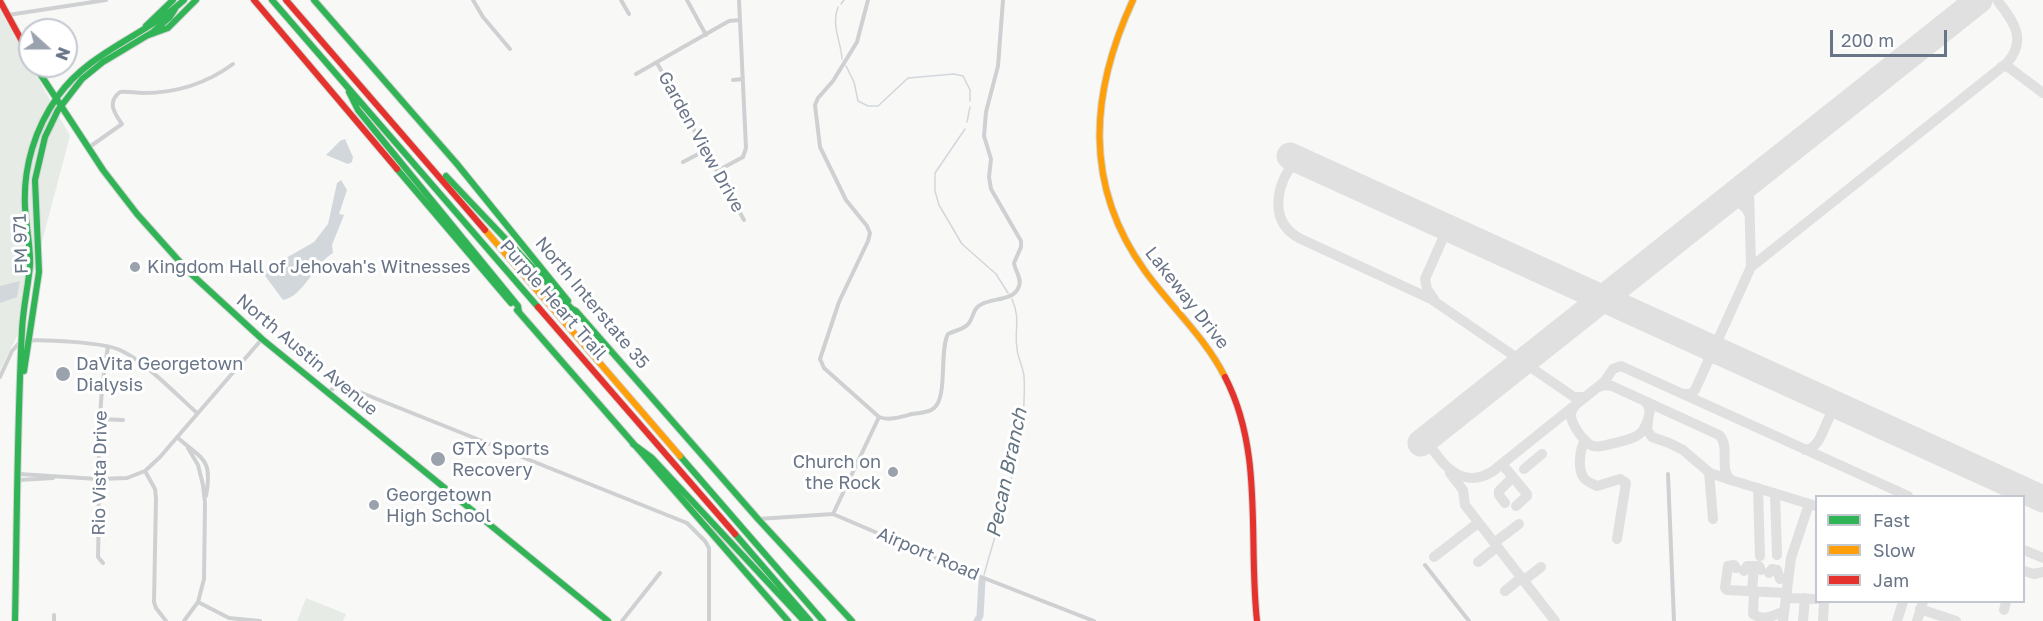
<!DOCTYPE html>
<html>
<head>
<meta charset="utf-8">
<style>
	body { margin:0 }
	#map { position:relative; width:2043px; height:621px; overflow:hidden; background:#f8f8f7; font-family:"Golos Text",sans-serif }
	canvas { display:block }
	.legend { position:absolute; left:1815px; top:495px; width:210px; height:108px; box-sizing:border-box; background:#fff; border:2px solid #c3c7cf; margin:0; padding:8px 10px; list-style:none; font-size:18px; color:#687487 }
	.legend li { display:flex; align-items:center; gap:12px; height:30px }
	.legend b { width:30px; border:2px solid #c3c7cf }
	.north { position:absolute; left:18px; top:18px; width:60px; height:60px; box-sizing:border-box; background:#fff; border:2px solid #c3c7cf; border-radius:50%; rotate:111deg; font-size:16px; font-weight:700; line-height:24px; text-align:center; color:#687487 }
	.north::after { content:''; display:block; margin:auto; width:21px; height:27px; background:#9aa2ae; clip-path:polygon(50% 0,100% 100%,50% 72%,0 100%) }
	.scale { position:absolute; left:1830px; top:30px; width:117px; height:27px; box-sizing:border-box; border:3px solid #687487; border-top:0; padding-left:8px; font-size:18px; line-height:21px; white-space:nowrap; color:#687487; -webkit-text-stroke:4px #fff; paint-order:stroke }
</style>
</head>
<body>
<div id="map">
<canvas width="2043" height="621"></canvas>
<ul class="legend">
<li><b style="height:8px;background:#30b455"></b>Fast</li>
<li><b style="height:8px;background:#ff9f0a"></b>Slow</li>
<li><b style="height:8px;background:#e5322d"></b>Jam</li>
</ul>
<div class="north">N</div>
<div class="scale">200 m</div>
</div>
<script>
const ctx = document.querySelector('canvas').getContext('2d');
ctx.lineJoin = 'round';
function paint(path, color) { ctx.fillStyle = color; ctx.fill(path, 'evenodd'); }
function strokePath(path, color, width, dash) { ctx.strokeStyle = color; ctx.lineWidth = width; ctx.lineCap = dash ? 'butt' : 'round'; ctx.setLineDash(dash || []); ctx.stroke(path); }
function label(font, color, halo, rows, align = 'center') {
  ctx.font = font + ' "Golos Text",sans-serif'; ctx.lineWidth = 6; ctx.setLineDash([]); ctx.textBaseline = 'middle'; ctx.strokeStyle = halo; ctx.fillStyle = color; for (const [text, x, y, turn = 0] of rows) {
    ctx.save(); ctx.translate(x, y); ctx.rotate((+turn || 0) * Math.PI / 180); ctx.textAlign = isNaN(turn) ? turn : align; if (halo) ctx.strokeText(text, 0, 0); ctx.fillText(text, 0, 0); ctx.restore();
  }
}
paint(new Path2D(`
	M0,10l70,126 -53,200 -17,34z
	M306,598l40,16 -3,7h-46z`), '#e7ebe5');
paint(new Path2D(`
	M345,139l8,18 -1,5 -4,2 -22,-9 14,-14z
	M341,180l6,10 -8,24 5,1 -12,30 1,8c-18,10 -30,44 -50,47l-20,-27 2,-3 49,-28 14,-18 9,-41z
	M20,281l-3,16 -17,6v-17z`), '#d2d7db');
strokePath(new Path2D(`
	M841,4l3,-4
	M838,7c-7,19 3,34 4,52
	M846,66l8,16 4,19 10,5h10l30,-28 46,-4 9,2 7,14v11
	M967,122l3,-15
	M965,129l-30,44v18l4,14 23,39 34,30 12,19
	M984,575c17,-63 44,-133 40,-199 -1,-9 -6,-18 -7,-27 -3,-20 4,-29 -5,-50`), '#d2d7db', 1.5);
strokePath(new Path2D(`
	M977,621l3,-5 2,-35`), '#d2d7db', 7);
strokePath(new Path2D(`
	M2001,67l6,-1 36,27
	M1297,159c-21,24 -30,63 4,80l130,60 143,98h12
	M1719,206c14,-7 25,-5 31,10
	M1437,223l6,5 1,8
	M1751,267l256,-204c21,-24 6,-42 -10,-63
	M1434,299l-7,-10 -2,-10 19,-43 5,-4h9
	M1719,337v11l9,8 -12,-1 -8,6v-10l-8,-8 12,1z
	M1599,387l7,-2 6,1 107,49c12,11 -1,35 12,45l85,26
	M1683,394h8l4,-4 56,-123 -2,-77 7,-13
	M1823,399l7,7v9
	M1574,407c-2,3 -3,4 -3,8 0,9 13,28 22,31 6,2 12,-1 18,-2 25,-6 35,-7 39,-34l-4,-8
	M1648,422l-1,8 5,7 17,6 14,7 27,23 21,7
	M1429,437c0,9 4,13 10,21 14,18 33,27 54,13l111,-89 9,-13 8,-3 287,130
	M1585,440c-5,9 -8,29 -1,38 3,4 9,6 13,8l23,-7 6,4 -9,56
	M1805,450c16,-1 19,-27 28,-39l11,-2
	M1502,464l25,30v2l-11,10
	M1524,469l18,-15
	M1709,472l4,47
	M1450,473l13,17 2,15 90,116
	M1758,488l2,68
	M1775,494l2,61
	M1505,503l-6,-8v-4l14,-14
	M1494,543l25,-19
	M2024,550l19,8
	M1434,557l44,-34
	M1478,562l19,-15
	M1736,568l-2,-3 -6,1 -3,22 2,2 60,3
	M1744,571l3,-5h12l2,4
	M2024,571l10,3 9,-2
	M1769,573l3,-4 5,1 3,9
	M1523,581l18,-14
	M1505,591l16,-13
	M1752,591l2,-25
	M1754,591l-1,23c11,7 18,3 31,-3
	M1787,598l29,1
	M1920,609l36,12
	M2004,610l2,-8
	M1783,621l8,-63 18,-54
	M1803,621l2,-23
	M1823,621l1,-19
	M1897,621l6,-19
	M1917,621l6,-19`), '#dfe0df', 10);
strokePath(new Path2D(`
	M1290,156l753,343
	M1421,443l558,-443`), '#dfe0df', 27);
const fast = new Path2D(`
	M272,0l266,307
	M314,0l143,164 111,137
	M146,26l27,-26
	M146,36l22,-8 28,-28
	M35,66l68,104 34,44 51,57 74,68 346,282
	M349,92l9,18 160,196 1,6
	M397,169l114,134
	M446,176l125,132 6,4
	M517,310l271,311
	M576,311l182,208 94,102
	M24,371l15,-99 -4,-92 10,-43 13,-27 24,-31 21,-17 50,-30 17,-15 5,-8
	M633,444l19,14 152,163
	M680,456l143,165
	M735,534l75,87
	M15,621c2,-97 2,-195 7,-291 1,-22 6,-43 8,-64 1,-19 -4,-39 -5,-59 -2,-40 10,-79 33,-111 32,-45 87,-60 126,-96`);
const slow = new Path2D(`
	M1133,0c-43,93 -50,185 12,271 26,36 60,66 80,106
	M485,230l195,226`);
const jam = new Path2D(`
	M254,0l143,169
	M286,0l199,230
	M0,1l30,55
	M538,307l197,227
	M1225,377c39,75 23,162 32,244`);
strokePath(fast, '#d4d6d6', 8);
strokePath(slow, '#d4d6d6', 8);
strokePath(jam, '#d4d6d6', 8);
strokePath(new Path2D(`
	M473,0l10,17 27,32
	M621,0l8,14
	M687,0l19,35
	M868,0l-11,42 -24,39 -15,17 -3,7 5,42 26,53 21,26 3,7 -2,8 -29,61 -19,57 4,9 55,49
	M8,15l98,-15
	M657,63l87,157
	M636,74l93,-53 11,-1
	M733,80l10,-1
	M88,148l34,-24c-8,-11 -15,-22 -2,-32 8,-1 15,1 23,1 34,0 63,-9 90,-29
	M683,162l23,-12
	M717,171l26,-14 3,-9 -7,-148
	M0,377l12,-26 9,-10c21,-2 84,1 101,10 23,11 55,44 75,62
	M327,392l9,-5 16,2 335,134 18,18 4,7v73
	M879,417c10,4 22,0 33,-3 7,-1 17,-1 22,-6 14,-11 5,-57 14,-74 7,-4 16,-4 21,-11 5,-7 4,-15 13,-19 10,-6 33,-3 37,-18 3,-8 -4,-15 -5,-23l7,-16v-6l-30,-52 -2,-12 2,-18 -7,-23 2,-24 12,-46 5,-66
	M101,419l22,1
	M177,437c25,23 36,20 29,59
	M145,471l10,18 1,9 -2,104 2,6 10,13
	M19,474l79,5 29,-1 18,-7 15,-14 102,-118
	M1668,474l6,147
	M19,480l34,-2
	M833,514l46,-97
	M758,519l75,-5 138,59 123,48
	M103,563l-5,-6c2,-69 -3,-143 10,-210
	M1425,565l44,56
	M198,602l31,16 31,3
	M54,621v-6
	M184,621l14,-19 6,-23 1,-76 -2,-18 -5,-20 -10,-17
	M622,621l38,-48`), '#cfd0d2', 4);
strokePath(fast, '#30b455', 6);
strokePath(slow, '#ff9f0a', 6);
strokePath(jam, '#e5322d', 6);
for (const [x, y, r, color] of [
	[135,267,6,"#9aa2ae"],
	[63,374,8,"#9aa2ae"],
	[438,459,8,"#9aa2ae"],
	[893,472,6,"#9aa2ae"],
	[374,505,6,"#9aa2ae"]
]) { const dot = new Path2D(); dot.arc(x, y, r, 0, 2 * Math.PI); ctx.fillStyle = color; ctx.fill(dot); strokePath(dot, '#fff', 2); }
label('18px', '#687487', '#fff', [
	["Garden View Drive",701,142,61],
	["FM 971",21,244,-92],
	["Lakeway Drive",1187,298,52],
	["Purple Heart Trail",553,300,49],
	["North Interstate 35",592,303,50],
	["North Austin Avenue",307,355,40],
	["Rio Vista Drive",100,473,-89],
	["Airport Road",928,554,23]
]);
label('18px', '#687487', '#fff', [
	["Kingdom Hall of Jehovah's Witnesses",147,267],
	["DaVita Georgetown",76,364],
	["Dialysis",76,385],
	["GTX Sports",452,449],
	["Recovery",452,470],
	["Church on",881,462,"right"],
	["the Rock",881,483,"right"],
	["Georgetown",386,495],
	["High School",386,516]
], 'left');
label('italic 20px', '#647582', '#fff', [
	["Pecan Branch",1007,473,-78]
]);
</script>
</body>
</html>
